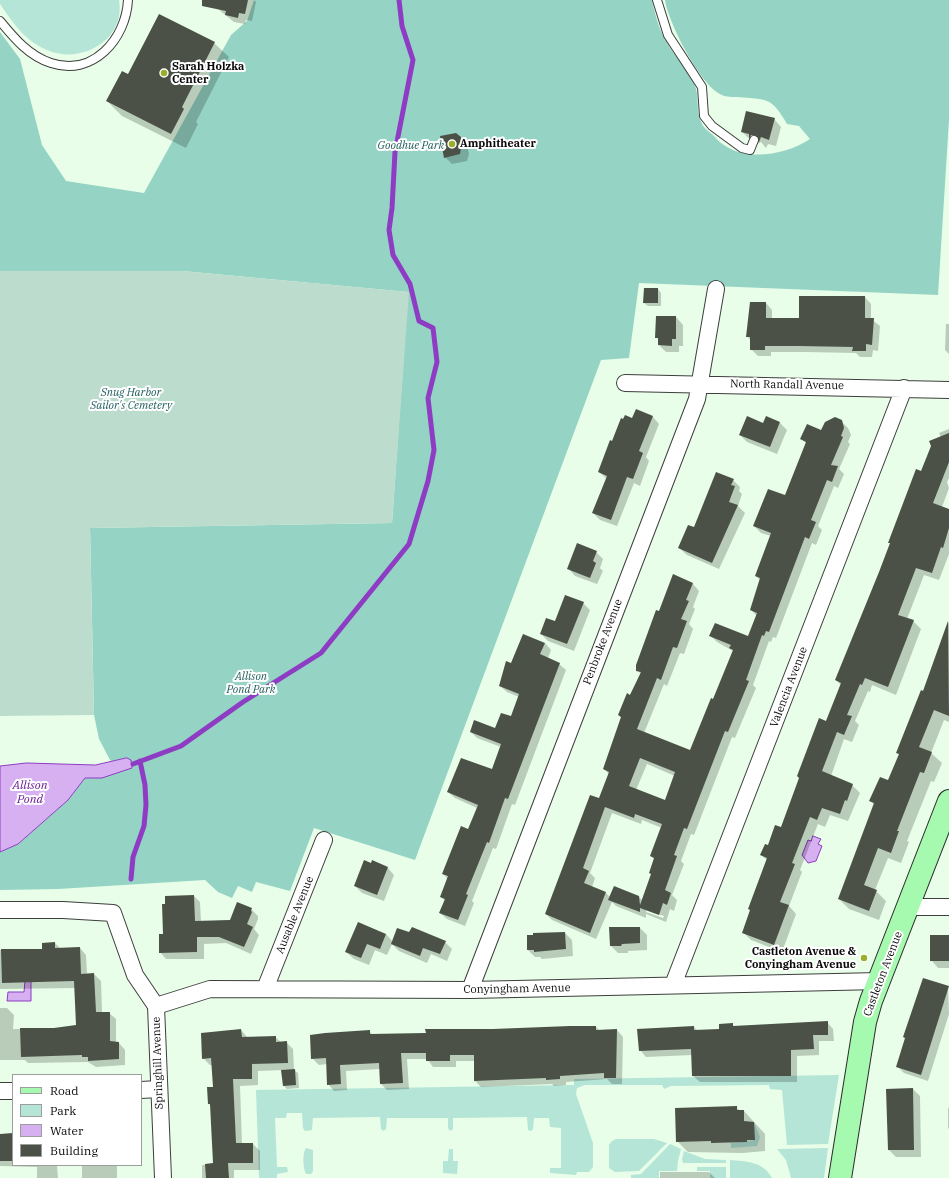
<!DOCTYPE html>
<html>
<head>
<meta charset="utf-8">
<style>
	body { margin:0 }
	#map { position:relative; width:949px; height:1178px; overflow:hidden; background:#e8fee8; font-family:"IBM Plex Serif",serif }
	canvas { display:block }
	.legend { position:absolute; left:12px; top:1074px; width:130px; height:92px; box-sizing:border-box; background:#fff; border:1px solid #9d9d9d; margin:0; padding:5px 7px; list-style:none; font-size:12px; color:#0a0a0a }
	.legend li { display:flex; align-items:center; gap:8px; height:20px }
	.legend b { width:20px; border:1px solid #9d9d9d }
</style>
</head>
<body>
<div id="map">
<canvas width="949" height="1178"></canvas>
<ul class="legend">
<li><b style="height:5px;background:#a6faaf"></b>Road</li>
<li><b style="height:11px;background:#b5e5d6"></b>Park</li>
<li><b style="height:11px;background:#d6b0f1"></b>Water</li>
<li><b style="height:11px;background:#4b5147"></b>Building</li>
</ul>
</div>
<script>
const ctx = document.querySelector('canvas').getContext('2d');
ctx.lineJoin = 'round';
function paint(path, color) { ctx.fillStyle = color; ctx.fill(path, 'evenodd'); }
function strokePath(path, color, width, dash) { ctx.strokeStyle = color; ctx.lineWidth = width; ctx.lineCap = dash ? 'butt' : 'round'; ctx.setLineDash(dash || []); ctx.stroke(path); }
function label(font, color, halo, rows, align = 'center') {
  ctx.font = font + ' "IBM Plex Serif",serif'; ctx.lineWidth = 4; ctx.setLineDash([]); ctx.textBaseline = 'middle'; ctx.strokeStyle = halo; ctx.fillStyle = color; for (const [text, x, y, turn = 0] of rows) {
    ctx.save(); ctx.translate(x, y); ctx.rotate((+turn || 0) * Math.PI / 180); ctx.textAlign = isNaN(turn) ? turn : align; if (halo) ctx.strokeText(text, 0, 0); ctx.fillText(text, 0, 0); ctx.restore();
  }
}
paint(new Path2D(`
	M0,0h119c7,40 -38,65 -72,50 -22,-9 -34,-27 -47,-46z
	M839,1075l-11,69 -41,1 -5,-55 -12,-1 -1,-4 -98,1 -7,3 -2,-4h-77l-8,3 -1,6 17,49v24l-4,5h-12l-1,3 -26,-2v-5h11v-40l-11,-1 -1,-9h-15l-1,11 -2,2 -3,-1 -1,-13 -74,1v11l-3,2 -2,-3v-10h-61l-1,11 -3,2 -2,-2 -1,-12 -67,1 -1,12 -7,1 -2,-3 -1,-15h-15l-1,5h-11l2,49h10l1,5 -11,2v4h-18l-3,-88 318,-5v-6z
	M754,1122l6,15 -3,9 -26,2v-5l23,-3z
	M616,1139h38l13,4 -28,28 -24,1 -6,-4v-23l3,-4z
	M670,1144l11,5 -3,12 -1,10h-18v7h-28v-3l10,-1z
	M306,1148l7,2v21l-2,3h-5c-3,-5 -4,-21 0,-26z
	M828,1148l-4,30h-33l-5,-18 -9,-11z
	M449,1149h4v12h5l-1,13 -14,-1v-12h5z
	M684,1151l21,8 21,1v3h-43l-1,-4z
	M730,1160c16,1 34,2 42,18h-42z
	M697,1167h29v11h-16v-7h-13z`), '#b5e5d6');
paint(new Path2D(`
	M254,0h398c3,14 7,30 15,43 8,14 20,25 27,40 6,13 1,28 8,41 2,4 7,8 11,11 3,3 7,8 11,10 23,17 64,9 86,-6l-11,-13 -12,-2c-16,-28 -20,-24 -49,-27 -5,0 -12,0 -16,-2 -21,-8 -54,-73 -57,-95h284v120l-11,175 -299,-12 -10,75 -28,2 -186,500 -101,-32 -24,63 -34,-9 -4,10 -14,-6 -6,12 -14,-6 -13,-12 -147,9 -58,1v-38l18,-8 50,-44 17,-22h17l25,-20 -15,3 -2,-1 -11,-21 -5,-24 -4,-187 302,-5 16,-231 -226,-21h-182v-239l20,27 22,86 24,36 78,12 87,-158 16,-14z`), '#95d4c5');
paint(new Path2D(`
	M0,271h182l227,21 -17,231 -302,5 4,187 -94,1z`), '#bcdccd');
const water = new Path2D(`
	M127,758l4,2 1,8 -30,10h-17l-17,22 -50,44 -18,8v-86l26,-3 69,2z
	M813,836l8,3 -3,5 4,2 -6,15 -8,2 -6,-8 6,-15 3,1z
	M31,980v21h-24l1,-9h16l1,-11z`);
paint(water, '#d6b0f1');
strokePath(water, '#8e3cc4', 1);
paint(new Path2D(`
	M220,0h34l2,2 -4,19 -6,-1 -1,4 -11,-2 -16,-13z
	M214,43l15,14 -33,65 2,2 -12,24 -64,-32 -15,-15 22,-25z
	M774,119l7,8 -5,19 -8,-2 -2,4 -5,-6 -5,3 -14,-13z
	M456,134l11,11 2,9 -2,7 -15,3 -7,-7z
	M658,289l3,4v13h-13l-4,-3z
	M865,297l6,7v15l9,7 -2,25 -5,-1 -1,7h-12l-4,-4 -50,-1h-35v4h-13l-7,-7v-8l-3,-4 18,-34 6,7v9h28z
	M676,317l7,8v21h-4v6h-13l-7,-7v-5l-3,-3z
	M946,324h3v30l-4,-4z
	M653,417l6,7 -13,33 3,4 -9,25 -6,-3 -17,43 -17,-6 -7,-7 14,-34 -8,-7 13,-30 21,-23z
	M841,421l7,7 3,7 -3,7 2,2 -11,25 5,5 -6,14 -4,-2 -16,40 4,4 -6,15 -4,-2 -36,95 -3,-1 -2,5 -2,-1 -16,44 3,3 -21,50 -3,-1 -38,98 -3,-1 -10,27 3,3 -12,31 5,5 -3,11 -4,-2 -4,13 -20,-8v4l-30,-12 -4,-4 -16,37 -44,-19 -6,-6 53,-115 10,-25 -5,-5 18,-51 -3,-3 22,-41 -4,-4 36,-94 20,8 6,7 -6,16 2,2 -6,15 4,5 -9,25 -4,-1 -13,33 -3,-2 -20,49 47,19 23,-51 19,-50 -16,-9 -6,-6 38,1 8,-21 -6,-6 10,-29 -5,-5 15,-40 -10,-3 -7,-7 31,-29 22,-53 -5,-5zM647,764l28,12 -9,26 -30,-12zM612,813l29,11 1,-4 20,8 -10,28 3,3 -3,15 -10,26 -3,-3h-29l-4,-4 -14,-6 3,-9 -5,-5zM646,910l18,6 -1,2 -17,-6z
	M780,423l7,7 -10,24 -30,-12 -7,-7z
	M949,429v49l-2,4 2,6 -7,19 7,3v44l-10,26 -15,-5 -17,44 6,2 8,8 -25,66 -24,-10 -2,7 -2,-1 -13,30 4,4 -7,17 -8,-3 -13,37 21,9 8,8 -12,28 -18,-6 -5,12 -7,-3 -18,46 2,2 -13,34 7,8 -14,38 -31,-12 -8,-8 8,-21 -2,-2 18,-49 -6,-5 20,-26 60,-144 -5,-5 55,-136 -2,-2 33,-70 19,-34 -2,-5z
	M733,480l7,7 -1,4 3,3 -4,12 7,7 -26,56 -32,-14 -8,-7z
	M596,552l7,7 -3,9 3,3 -6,13 -22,-8 -7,-8z
	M583,603l7,7 -16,41 -26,-10 -7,-7z
	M949,621v101l-5,-2 -13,33 11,10 -8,19 -3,-1 -24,60 2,1 -8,21 -13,-5 -13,32 11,11 -7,19 -30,-11 -10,-10 36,-94 -5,-4 19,-20 11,-26 -3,-2 27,-61z
	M545,643l6,7 -3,8 11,6 7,6 -51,135 -3,-1 -16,45 -3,-1 -21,53 2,2 -9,23 -18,-7 -7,-6 5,-12 -4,-4 7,-18 -5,-5 26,-44 8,-22 -22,-10 -7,-6 44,-22 9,-23 -24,-9 -6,-6 25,-2 15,-12 8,-21 -12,-5 -7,-6 12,-21z
	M387,867l7,8 -10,26 -22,-8 -7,-7z
	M194,896l6,6 1,20 29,-2 21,-11 7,7v3l-4,10 5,6 -8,19 -25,-11 -22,1v15h-38l-6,-7 4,-17z
	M610,928h30l7,7v15l-19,1v2h-10l-7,-7z
	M565,933l7,7 1,16 -31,3 -2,-2h-5l-7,-7z
	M386,934l7,8 17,-8 35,8 7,7 -5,12 -16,-7 -4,9 -28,-12 -7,-7 -5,11 -12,-5 -6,15 -15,-6 -8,-7z
	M949,936v32h-11l-6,-7z
	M55,943l6,6 19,-1 6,7 1,19h7l7,7 1,32h7l7,6v24h3l6,7v15l-29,2 -8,-5 -60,1 -3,-3h-25v-52h7l7,7 -1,14h41l23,-3 -2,-38 -75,1v-39h43z
	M948,987l1,27 -21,67 -24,-8 -7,-7 9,-28z
	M827,1022l6,7 1,12h-15v14l-22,1v26h-97l-7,-6 -1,-21 -46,2 -6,-7 54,-23 4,4 22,-1 12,-6 3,3z
	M596,1027l4,4 17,-1 6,7 -1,47h-10l-5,-5 -41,3v3l-12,1 -2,-2 -71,3 -6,-6v-20h-19v6h-23l-6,-8h-20l2,30 -22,1 -6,-6 -1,-15 -34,2 1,19 -13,1 -6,-7 -1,-20 -8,1 -7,-7 58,-26 3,3 54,-1z
	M241,1030l7,8 27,-1 6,5h5l7,7 1,21 4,3 1,15 -12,1 -3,-3 -1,-16 -25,1v14l-18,1 2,58h11l7,7v19h-26v8h-32v-13l12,-1 -3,-58 -2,-2 5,-16 -2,-23h-2l-7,-7z
	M913,1089l7,7 1,61h-25l-7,-7z
	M736,1107l4,4h4l21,23v17l-22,2 -55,-1 -11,-11z
	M948,1108h1v21l-1,-1z
	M0,1134h13v31h104v13h-35v-13l-25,1 1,12h-21v-11l-37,-1z
	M660,1172h49l6,6h-55z`), '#0003');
strokePath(new Path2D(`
	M133,764l48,-18 62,-44 78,-49 88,-109 19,-63 6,-31 -6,-52 9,-36 -4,-34 -14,-7 -9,-37 -17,-29 -4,-25 3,-22 3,-56 18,-92 -11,-34 -3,-26
	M131,879l2,-22 11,-31 2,-21 -1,-20 -5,-24`), '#8e3cc4', 5);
paint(new Path2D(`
	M202,0h46l-3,14 -6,-1 -1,5 -13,-3 1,-4 -24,-5z
	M159,14l56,28 -33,65 2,2 -13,25 -65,-33 16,-30 6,3z
	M746,111l29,7 -6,22 -8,-3 -2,5 -3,-7h-5l-2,4v-5l-8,-2z
	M456,133l5,4 1,5 -2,12 -16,4 -4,-22z
	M644,288h14v15h-15z
	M799,296h66v22h9l-2,27 -6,-1v7h-14l1,-4 -54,-1h-34v4h-15v-13h-4l4,-35h16v16h33z
	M656,316h20v23h-4v7l-14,-1v-7h-3z
	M636,409l17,7 -14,35 4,2 -10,26 -6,-2 -16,43 -19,-7 15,-37 -9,-4 12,-32 2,1 9,-23 2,1 2,-4 7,3z
	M747,416l16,7 3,-7 14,6 -10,25 -31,-12z
	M835,417l7,3 2,8 -3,8 2,1 -12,28 7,1 -6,16 -5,-2 -16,40 5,2 -7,17 -4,-2 -36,95 -3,-1 -2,5 -2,-1 -16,45 3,1 -21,51 -3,-1 -38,98 -3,-1 -10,27 3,1 -12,34 6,3 -4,12 -4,-2 -4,12 -19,-7v4l-32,-12 6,-14 25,10 1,9 11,-31 -2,-1 5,-15 -4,-2 12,-32 -27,-10 -1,4 -29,-11 -22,61 6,3 -5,12 22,9 -16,41 -45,-19 45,-119 9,3 10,-26 -6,-3 18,-52 -3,-2 9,-22 3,2 11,-23 -5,-1v-6l20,-55 3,1 14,-37 20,9 -7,17 3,1 -8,18 6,2 -10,27 -4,-1 -12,33 -4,-2 -20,51 53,21 21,-52 2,1 20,-49 -4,-2 2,-3 -22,-9 6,-13 33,13 9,-23 -7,-3 10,-32 -5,-2 16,-43 -18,-7 15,-37 17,6 21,-53 -6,-3 7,-15 14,6 4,-8zM640,758l35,14 -10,28 -36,-14z
	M949,433v29l-16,41 16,6v19l-6,20 -2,-1 -9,26 -16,-5 -18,47 16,5 -26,67 -23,-9 -3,7 -2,-1 -13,31 5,1 -8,19 -7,-3 -15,39 31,13 -6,17 -2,-1 -5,14 -18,-6 -5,12 -7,-3 -18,46 3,1 -15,38 9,3 -15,40 -32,-12 8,-23 -2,-1 19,-51 -7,-3 5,-11 3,1 7,-20 6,2 18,-49 -2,-2 22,-58 7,3 15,-38 -6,-3 44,-108 11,-29h-2l28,-74 5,2 10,-25 -2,-5z
	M716,472l18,7 -3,6 4,1 -6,16 9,3 -26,58 -34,-15 10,-23 6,2z
	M577,543l20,8 -4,10 3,2 -6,15 -23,-9z
	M565,595l19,7 -17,42 -27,-10 6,-16 9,3z
	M948,621l1,95 -15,-6 -15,37 13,5 -8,21 -4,-1 -23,59h2l-8,22 -13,-5 -14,37 13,5 -8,21 -31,-12 36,-96 -5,-2 11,-24 8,3 11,-26 -3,-1 25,-63 2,1z
	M523,634l22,9 -5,11 20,9 -52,136 -3,-1 -16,45 -2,-1 -21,52 2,1 -10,25 -19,-7 6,-14 -5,-2 8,-21 -6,-2 19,-48 7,3 10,-24 -31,-13 14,-34 31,11 9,-25 -31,-12 4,-12 21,8 6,-15 10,3 8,-22 -20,-8 7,-25 5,2z
	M364,860l7,3 1,-3 16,7 -11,28 -23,-9z
	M194,895l1,26 35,-1 7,-18 15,6 -1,3 1,1 -5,12 6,3 -9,20 -25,-10h-22v15l-38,1v-19h4l-1,-30h3v-8z
	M358,922l28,12 -6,15 -13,-5 -6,14 -16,-6z
	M412,927l34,14 -6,13 -17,-6 -3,8 -29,-12 6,-16 12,4z
	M609,927h31v16l-18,1 -1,2h-11z
	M565,932l1,17 -32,3v-2h-7v-15h6v-2z
	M930,935h19v26h-19z
	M55,942v6l25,-1 1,27 13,-1 2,39h14v29l9,1v17l-31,2v-4h-6v-2l-61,2 -1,-29h34l22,-3 -2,-44 -72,2 -1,-34h41v-6z
	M923,978l26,8 -28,89 -25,-8 9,-29 -2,-1z
	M828,1021v14h-15l1,14 -23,1v26h-99l-1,-27 -52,2 -2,-22 57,-3v4l25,-1v-5l14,-1v3z
	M570,1026h26v4l21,-1 -1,49h-12v-5l-44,3v3l-14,1v-2l-72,3v-26h-24v6h-24v-8h-25l2,30 -23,1 -1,-21 -39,2 1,19 -14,1 -1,-27 -15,1 -1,-24 15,-2 45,-3v4l56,-1 -1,-4h68z
	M241,1029l1,8 34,-1v6l11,-1 1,22 -36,1v15h-19l3,64h17v20h-25l1,15h-23l-1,-14 8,-1 -3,-59h-2l-1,-17h6l-2,-29 -9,1 -1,-26z
	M295,1069l1,16 -13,1 -2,-16z
	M913,1088l1,62h-26l-2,-61z
	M737,1106v4h7v11l10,1 1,18h-8v2l-36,1v-2l-35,1 -1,-34z
	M13,1133v28h-13v-27z`), '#4b5147');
const lane = new Path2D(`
	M657,0l11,35 34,52 2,29 8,10 30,22 8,2 4,-10
	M0,21c14,17 29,35 51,42 42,14 75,-24 77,-63`);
const street = new Path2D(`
	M625,383l324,7
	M909,907h40
	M0,910h63l50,3 22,62 21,31 7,172
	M673,985l231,-597
	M265,989l59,-149
	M470,990l227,-591 19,-110
	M156,1006l54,-17 260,1 410,-9
	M141,1090l17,-1
	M0,1091h13`);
const secondary = new Path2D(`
	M840,1178l25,-156 6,-21 78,-200`);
strokePath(lane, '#3d3d3d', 10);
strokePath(street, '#3d3d3d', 18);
strokePath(secondary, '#2c2c2c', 24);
strokePath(lane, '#fff', 8);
strokePath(street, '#fff', 16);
strokePath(secondary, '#a6faaf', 22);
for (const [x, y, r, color] of [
	[164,73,4,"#9ab02c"],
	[452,144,4,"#9ab02c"],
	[864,958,4,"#9ab02c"]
]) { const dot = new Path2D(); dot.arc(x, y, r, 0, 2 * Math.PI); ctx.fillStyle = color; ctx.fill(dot); strokePath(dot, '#fff', 1.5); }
label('bold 11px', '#0a0a0a', '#fff', [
	["Sarah Holzka",172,67],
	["Center",172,80],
	["Amphitheater",460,144],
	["Castleton Avenue &",856,952,"right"],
	["Conyingham Avenue",856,965,"right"]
], 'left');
label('italic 11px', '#1f5c5c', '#fff', [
	["Goodhue Park",411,146],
	["Snug Harbor",131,393],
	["Sailor's Cemetery",131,406],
	["Allison",251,677],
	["Pond Park",251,690]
]);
label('11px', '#0a0a0a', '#fff', [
	["North Randall Avenue",787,385,1],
	["Penbroke Avenue",603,642,-69],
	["Valencia Avenue",789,687,-69],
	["Ausable Avenue",295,915,-68],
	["Castleton Avenue",883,974,-69],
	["Conyingham Avenue",517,989,-1],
	["Springhill Avenue",158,1063,-92]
]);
label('italic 12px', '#681c92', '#fff', [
	["Allison",30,786],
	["Pond",30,800]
]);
</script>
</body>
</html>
